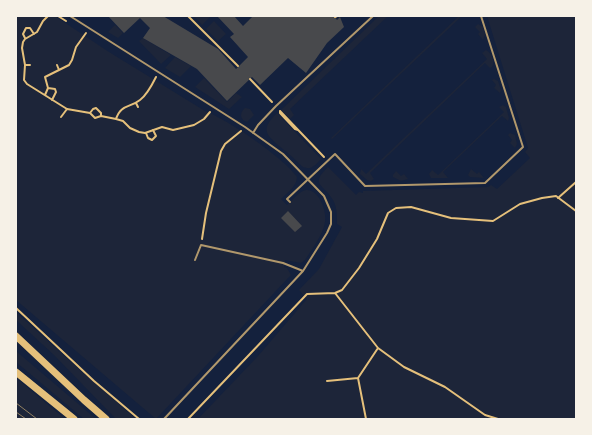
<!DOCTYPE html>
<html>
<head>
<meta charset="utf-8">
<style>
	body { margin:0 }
	#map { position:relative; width:592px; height:435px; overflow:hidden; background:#14213d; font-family:Poppins,sans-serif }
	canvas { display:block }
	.frame { position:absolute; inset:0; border:17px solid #f6f1e7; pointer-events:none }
</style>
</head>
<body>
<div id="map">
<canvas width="592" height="435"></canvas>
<div class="frame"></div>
</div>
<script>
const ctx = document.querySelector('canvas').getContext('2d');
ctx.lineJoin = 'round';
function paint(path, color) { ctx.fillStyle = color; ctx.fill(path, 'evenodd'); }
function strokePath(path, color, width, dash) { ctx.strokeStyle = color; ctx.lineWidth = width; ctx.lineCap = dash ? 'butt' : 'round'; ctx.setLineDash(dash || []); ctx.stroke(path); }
paint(new Path2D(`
	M16,16h39l54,36 96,59c23,9 78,46 92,66 0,9 -10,16 -16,22l6,6c5,-4 12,-14 19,-15 13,-1 21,21 19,32 -2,13 -13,27 -20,38l-4,3 -16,-3 -1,7 3,1 4,7 -3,3 -132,141 -140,-119z
	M194,16h15l1,1 -8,8z
	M379,16h9l-98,93 4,6 -4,4 -9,-9z
	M459,16h3l-130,123 -1,-1z
	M487,16h89v403h-378l60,-63 49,-57 -8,-9 20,-21 23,-42 -5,-3c0,-8 0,-17 -4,-24 -9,-16 -24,-15 -5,-33l28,28 3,-3 4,1v-2l125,-4 3,-2 6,4 33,-31 -5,-6 3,-4z
	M214,21l12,13 -8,7 -12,-12z
	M478,24l5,3 2,8 -2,5 -5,-6 2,-2 -5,-5z
	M115,25l8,8 -5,5 -10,-6z
	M143,38l28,17 -10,9 -22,-23z
	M486,50c6,3 9,12 6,17l-2,1 -5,-5 -115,110 4,6 -3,2 -4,-1 -7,-6 1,-5 5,5 121,-115 -5,-6z
	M175,57l16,9 -11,11 -15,-9z
	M204,78l23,24 9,-9 6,4 -13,12 -34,-22z
	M494,79l4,2 3,9 -1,3 -6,-5 2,-3 -4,-5z
	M503,105l3,2 3,11 -1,3 -6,-5 -59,56 5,6h-17l-2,-4 3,-4 6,5 66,-63 -5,-5z
	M245,108l5,1 4,6 -7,7c-7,-2 -8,-9 -2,-14z
	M277,113l44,46c-5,5 -9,12 -18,8 -6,-5 -12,-12 -19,-17 -16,-14 -26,-19 -7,-37z
	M510,133l5,2 2,9 -2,4 -5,-5 2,-3 -4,-5z
	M471,169l6,5 2,-2 5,6 -14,-1 -2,-2z
	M396,171l5,5 3,-2 4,5 -7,2 -8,-4v-2z
	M16,312l67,61 53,46h-20l-62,-64 -38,-35z
	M16,351l80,68h-12l-68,-57z
	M16,378l49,41h-49z`), '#1d2539');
paint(new Path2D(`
	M108,16h55l55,33 18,20 12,-12 -18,-20 4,-3 -17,-18h17l9,10 10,-10h81l3,4 3,-3 4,10 -17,16 -21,30 -18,-15 -28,27 -8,-8 -25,24 -30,-32 -54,-31 7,-10 -10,-10 -16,15z
	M288,211l14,15 -7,6 -14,-14z`), '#48494c');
strokePath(new Path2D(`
	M48,16l-5,5 -6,11 -12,7 -2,3 -1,6 3,17 -1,15 3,4 40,25 23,4 5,5 6,-2 15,3 7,2 7,7 9,4 6,1 17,-6 11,3 21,-5 10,-6 6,-7
	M58,16l8,5
	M188,16l50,50
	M335,17l2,-1
	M25,38l-2,-4 3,-6h4l4,6
	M25,65h5
	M57,65l2,5
	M250,79l22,23
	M48,88l7,1 1,3 -4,8
	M45,95l3,-7 -3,-11 24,-12 3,-5 4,-13 10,-14
	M136,103l2,4
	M280,111l44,46
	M280,111v2l15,16 3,1
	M90,113l3,-4 3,-1 5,5v3
	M61,117l6,-8
	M116,119c5,-15 14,-11 24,-19 7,-5 12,-15 16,-23
	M146,133l2,5 4,2 4,-4 -3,-6
	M558,198l18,-16
	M202,239l4,-26 15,-62 4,-7 16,-13
	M16,308l78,73 45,38
	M378,348l26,19 41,20 40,28 13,4
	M358,378l8,41
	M327,381l31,-3 20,-30 -43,-55
	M188,419l119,-125 28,-1 7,-3 17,-22 18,-29 11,-26 8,-5 15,-1 40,11 42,3 27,-17 22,-6 14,-2 20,15`), '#e5c07b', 2);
strokePath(new Path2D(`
	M70,16l175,111 38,27 41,42 7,16v12l-4,9 -24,38 -139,148
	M253,133l5,-8 18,-19 97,-90
	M290,202l-3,-3 48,-45 30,32 120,-3 38,-36 -42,-131
	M195,260l6,-15 82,18 20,8`), '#b1986c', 2);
strokePath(new Path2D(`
	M16,336l68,64 22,19
	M16,372l58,47`), '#e5c07b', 7);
strokePath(new Path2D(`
	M16,403l21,16
	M16,412l10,7`), '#918062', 1);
</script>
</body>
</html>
